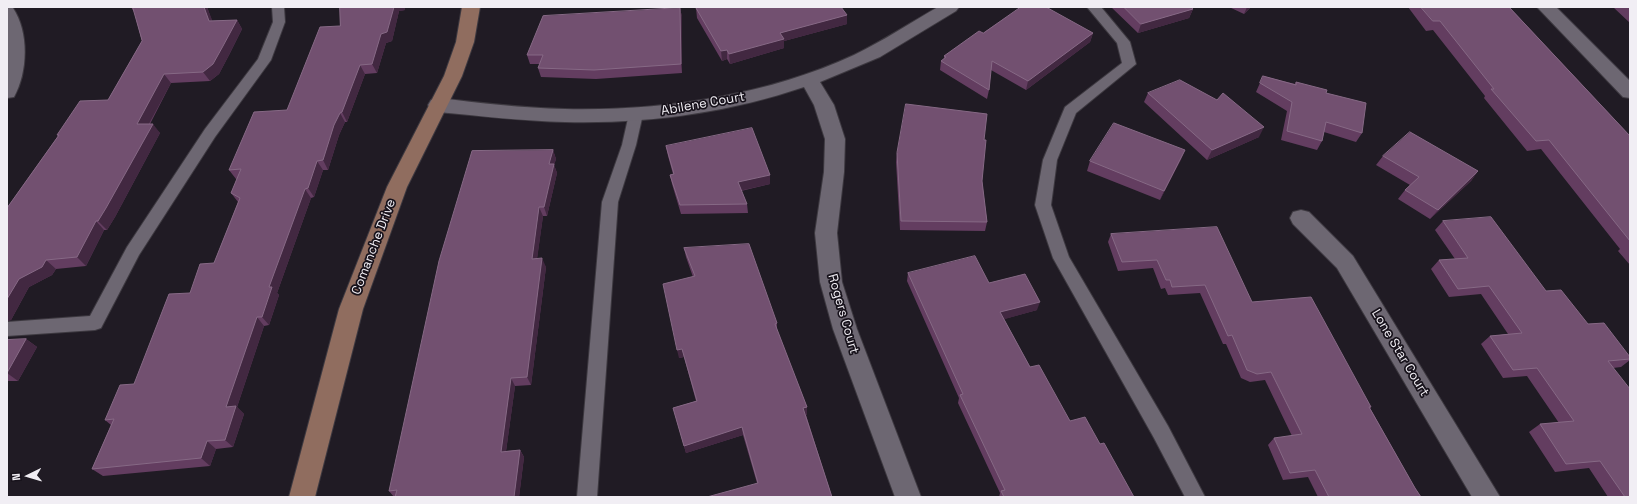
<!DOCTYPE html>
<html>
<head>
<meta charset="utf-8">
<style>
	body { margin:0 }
	#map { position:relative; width:1637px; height:504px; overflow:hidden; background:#201b24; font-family:"Space Grotesk",sans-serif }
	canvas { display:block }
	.frame { position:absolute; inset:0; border:8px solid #f1eef4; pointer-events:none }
	.north { position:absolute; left:8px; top:456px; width:40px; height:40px; -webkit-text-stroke:3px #17121b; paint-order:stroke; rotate:265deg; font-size:11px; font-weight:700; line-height:16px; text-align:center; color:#f1eef4 }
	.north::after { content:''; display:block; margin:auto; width:14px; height:18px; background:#f1eef4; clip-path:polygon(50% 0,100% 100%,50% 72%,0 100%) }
</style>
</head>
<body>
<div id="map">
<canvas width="1637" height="504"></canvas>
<div class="frame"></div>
<div class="north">N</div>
</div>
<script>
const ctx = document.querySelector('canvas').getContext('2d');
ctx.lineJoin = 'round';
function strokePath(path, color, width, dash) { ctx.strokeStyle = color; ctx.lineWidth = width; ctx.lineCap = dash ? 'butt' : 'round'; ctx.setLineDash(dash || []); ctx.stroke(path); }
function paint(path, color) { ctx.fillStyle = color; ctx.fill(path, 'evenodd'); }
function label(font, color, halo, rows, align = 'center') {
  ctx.font = font + ' "Space Grotesk",sans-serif'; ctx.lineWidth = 3.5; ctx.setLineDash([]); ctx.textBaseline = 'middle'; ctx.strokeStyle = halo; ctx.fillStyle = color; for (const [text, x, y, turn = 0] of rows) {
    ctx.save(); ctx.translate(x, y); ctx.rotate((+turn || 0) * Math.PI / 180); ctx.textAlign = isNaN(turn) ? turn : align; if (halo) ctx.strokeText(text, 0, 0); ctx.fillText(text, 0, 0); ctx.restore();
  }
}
const lane = new Path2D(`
	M272,7h12l1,15 -14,38 -56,77 -76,118 -38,73 -6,2 -88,6v-14l83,-6 37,-69 78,-118 53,-70 15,-37z
	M1087,7h14l29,35 6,22 -60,49 -19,47 -6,45 18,52 99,169 37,71h-20l-31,-59 -101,-180 -18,-53 8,-45 22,-53 57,-44 -5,-20z
	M636,109l5,2 2,3 -7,31 -18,57 -21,295h-20l25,-295 20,-57 7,-31 2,-3z`);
const street = new Path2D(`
	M7,7l6,1c16,24 15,64 1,89l-7,1z
	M938,7h21l-3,4 -76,46 -60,25 14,23 11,34 -1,33 -7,61 5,49 15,47 64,168h-26l-62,-168 -13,-47 -5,-49 9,-61 1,-33 -11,-34 -10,-18c-77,26 -158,37 -239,35 -42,-1 -85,-6 -127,-10l-7,-2 -3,-5 3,-5 7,-2c42,5 84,10 127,11 97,2 200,-13 289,-54 29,-14 56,-32 84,-48z
	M1537,7h19l74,74v17l-7,-1z
	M1301,210l8,2 44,44 147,241h-28l-135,-229 -44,-44 -3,-6 3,-6z`);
const secondary = new Path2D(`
	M462,7h18l-6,35 -12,34 -55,111 -44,122 -48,188h-26l50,-188 48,-122 57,-111 12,-34z`);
strokePath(lane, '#3d3940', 2);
strokePath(street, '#3d3940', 2);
strokePath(secondary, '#3d3940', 2);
paint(lane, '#6d6772');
paint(street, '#6d6772');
paint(secondary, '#906d5f');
paint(new Path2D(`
	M131,7h76l5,14 25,-1 5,9 -13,26 -10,19 -9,7 -39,2 -21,41 10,9 -45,84 -8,13h-3l-18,36 -30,3 -4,6 -23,12 -18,33 -4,1v-113l51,-72 -1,-1 51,-35 34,-59 -8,-29z
	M340,7l65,3 -6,1 -7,30 -6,2 -9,30 -12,1 -18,48h-2l-6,13 -11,35h-5l-9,27 -3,1 -34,95 2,2 -10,30 -5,1 -27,81 7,7 -11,33 -17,2 -6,17 -107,10 -11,-7 19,-44 -6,-5 29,-36 56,-91 24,-30 24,-61 -7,-9 6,-14h-1l-7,-9 58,-60 53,-84z
	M1111,7h80l2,2 -4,9 -51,15z
	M1229,7h22l-7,7z
	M1408,7h101l121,129v129l-12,-14 2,-2 -79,-100 -14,2 -43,-53 1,-2 -52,-66 -7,1z
	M1613,7h17v16z
	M680,8l2,9v56l-86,6 -55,-2 -3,-9 2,-4h-10l-3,-9z
	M696,8l151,7v9l-63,17v7l-54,16 -3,-5 -5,2 -25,-43z
	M983,33h110l-3,9 -64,48 -35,-20 -2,20 -2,9 -47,-29 1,-9 3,-2v-3z
	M1263,76l32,8 1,-2 30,11 36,40 -6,9 -32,-10 -2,9 -5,9 -36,-10 6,-29 -31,-19z
	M1148,93l69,7 42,37 -52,23 -63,-58z
	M984,140l-2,41 5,41 -2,9 -85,-1 -4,-68 1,-9z
	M666,146l104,38 -29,7 6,13 1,9 -67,1 -9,-30 -2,-9 3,-1 -5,-18z
	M553,150l3,9 -2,6 3,8 -10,43h-4l-6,42 9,9 -15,118 -16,1 -9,65 14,-1 4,7 -5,40h-125l-5,-6z
	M1185,150l-25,50 -73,-29 3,-10z
	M1383,156l95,15 -7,10 -41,38 -32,-20 7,-9 5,-5 -34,-20z
	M1443,221l103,70 84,66v3l-9,7 -8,1 17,129h-22l-19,-29 -34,4 -26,-40 11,-8 19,-1 -32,-47 -24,2 -22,-34 9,-8 18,-2 -27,-40 -32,3 -18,-28 8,-9 16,-1 -20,-29z
	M1111,234l141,68 119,105 -1,1 45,80 6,9h2h-105l-10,-20 -25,3 -15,-35 6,-7 18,-2 -27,-56 -15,2 -9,-4 -15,-34h-3l-23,-51 -32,2 -3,-7 -4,1 -8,-21 -35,3 -10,-29z
	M684,248l93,75v7l30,77v8h-1l26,82 -75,-14 -14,-48 -57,18 -13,-45 23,-7 -12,-44 -5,1 14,-81 -7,-20z
	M908,273l81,10 48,27 -33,9 26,48 40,54 30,23 34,53h-135l1,-4 -42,-90 1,-5 -52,-117z
	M26,339l11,8 -19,34h-11v-41z`), '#633d60');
paint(new Path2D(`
	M204,7h3l9,23 -7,-9z
	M394,7h11v3l-6,1 -7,30 -6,2 -9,30 -5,-9 9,-30z
	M1247,7h4l-7,7z
	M680,8l2,9v56l-1,-9z
	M1193,9l-4,9 -51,15 3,-9z
	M847,15v9l-63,17v7l-54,16 -1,-10 51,-21z
	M237,20l5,9 -13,26 -10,19 -9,7 -7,-9z
	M1093,33l-3,9 -64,48 2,-9z
	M727,50v9l-5,2 -1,-10z
	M360,65l5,9 -18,48 -5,-10z
	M164,74l7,9 -27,50 -7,-9z
	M340,113l5,9 -6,13 -11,35 -5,-10 11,-35z
	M153,124l7,9 -45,84 -8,13 -9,-9z
	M1264,127l-5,10 -52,23 5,-10z
	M553,150l3,9 -2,6 3,8 -10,43 -3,-9 5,-43z
	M1185,150l-4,10 -21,40 4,-9z
	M317,161l6,9 -9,27 -6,-9z
	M1478,171l-7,10 -41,38 8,-9z
	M770,175v9l-31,7 -1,-9z
	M305,189l6,9 -34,95 2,2 -10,30 -7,-8 7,-30z
	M539,207l4,9 -7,51 -4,-8z
	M96,221l8,9 -18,36 -9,-9z
	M542,258l4,9 -15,118 -4,-8z
	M46,260l10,9 -4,6 -23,12 -18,33 -4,1v-22l12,-20z
	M1040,302l-3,8 -39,11 2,-9z
	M257,317l7,9 -27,81 7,7 -11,33 -8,-7 1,-33z
	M26,339l11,8 -19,34 -11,-8z
	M682,349l2,8 -5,1 -2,-8z
	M511,378l4,8 -10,73 -4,-7z
	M807,407v8l-4,1v-8z
	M742,427l1,8 -57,18 -2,-7z
	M207,441l9,8 -6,17 -9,-8z
	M520,450l4,7 -5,40h-5z`), '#422841');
const building = new Path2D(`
	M133,7h71l5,14 28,-1 -14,26 -10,18 -10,8 -39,2 -27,50h16l-47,84 -8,13h-2l-19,36 -31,3 -4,7 -23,12 -12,20v-91l52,-73h-2l23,-34 28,-1 34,-59z
	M340,7h54l-7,25 -6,2 -9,30 -12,1 -18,47 -2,1 -6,12 -11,35 -6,1 -9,27 -3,1 -36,98h3l-10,30h-5l-31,90 10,-1 -11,34 -18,1 -6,17 -109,11 22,-50 -9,1 15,-35 14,-1 35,-90 21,-1 10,-29 14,-1 26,-65 -9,-5 10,-24 -12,1 25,-58 33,-2 33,-83 20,-1z
	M700,7h141l6,8 -67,18 4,6 -55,15 -2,-4 -6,1 -25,-43z
	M1021,7h25l47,26 -65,48 -36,-20 -3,29 -48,-29 5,-4 -2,-1 35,-25 4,2z
	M1124,7h67l2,2 -52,15z
	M1421,7h88l121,129v105l-81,-101 -13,1 -45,-52h3l-54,-68h-7z
	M680,8l1,56 -87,6 -56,-2 5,-13h-16l16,-39z
	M1263,76l33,9v-3l31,8 -1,3 40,10 -4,30 -36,-11 -4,19 -35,-10 5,-29 -32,-19z
	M1180,80l37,20 6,-7 41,34 -52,23 -64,-57z
	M906,104l81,10 -3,26h2l-4,41 5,41 -86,-1 -4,-68z
	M1114,123l71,27 -21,41 -74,-30z
	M752,128l18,47 -32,7 9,22 -67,1 -10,-30 4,-1 -8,-28z
	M1410,132l68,39 -40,39 -33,-20 14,-13 -36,-21z
	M553,150l-4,14h5l-10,43h-5l-7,52 10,-1 -15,119 -16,1 -10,74 19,-2 -6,47h-119l2,-7 -8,1 50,-230 33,-110z
	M1491,217l55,74 15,-1 27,34 16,-1 26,34v2l-22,2 22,28v108h-5l-25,-36 -34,3 -26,-40 34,-3 -37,-53 -24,2 -23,-34 32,-3 -33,-47 -31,3 -19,-29 29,-2 -25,-37z
	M1217,227l35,75 59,-5 60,110h-2l46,81 6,9h2h-94l-14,-27 -25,3 -16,-35 28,-4 -31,-62 -14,2 -10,-4 -15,-35 -4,1 -23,-51 -33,2 -2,-7h-4l-9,-20 -35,2 -11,-28z
	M749,244l28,79 -2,1 32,83 -4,1 29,89h-125l51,-14 -16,-56 -58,19 -11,-38 24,-7 -15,-52 -5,1 -14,-66 32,-8 -11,-28z
	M975,256l14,27 36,-9 15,28 -40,10 30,55 9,-2 31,56 15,-4 15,27 4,-1 30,54h-130l-3,-6 4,-1 -45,-95 3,-1 -55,-121z
	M26,339l-19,34v-33z`);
paint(building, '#725070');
strokePath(building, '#866985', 1);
label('13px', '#f1eef4', '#17121b', [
	["Abilene Court",703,104,-10],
	["Comanche Drive",374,247,-69],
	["Rogers Court",843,314,74],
	["Lone Star Court",1400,353,59]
]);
</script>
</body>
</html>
